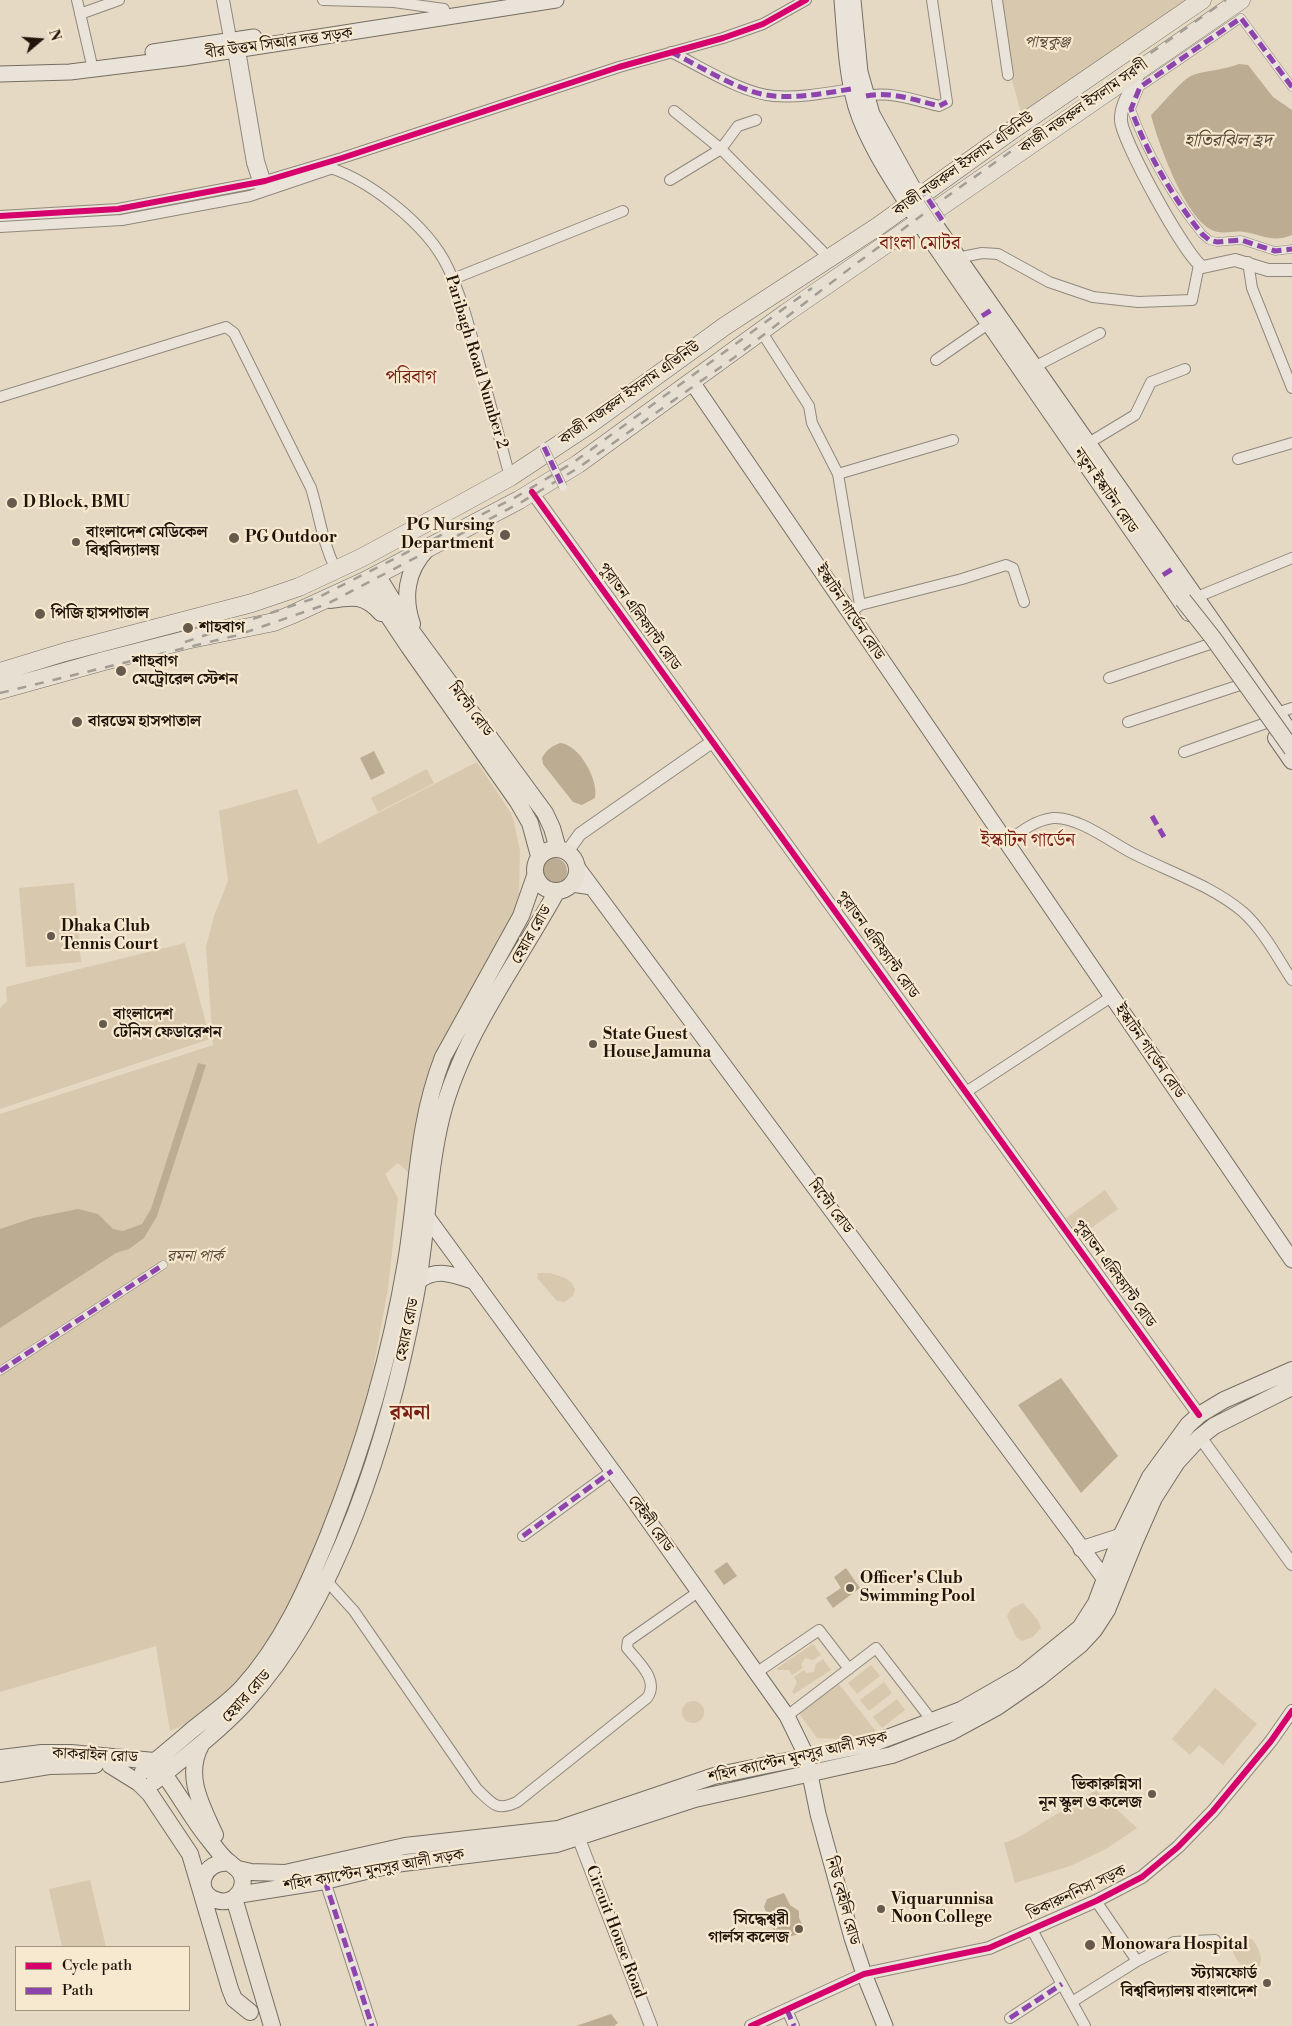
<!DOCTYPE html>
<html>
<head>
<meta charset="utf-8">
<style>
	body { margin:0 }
	#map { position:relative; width:1292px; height:2026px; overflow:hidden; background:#e5d9c4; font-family:"Libre Bodoni",serif }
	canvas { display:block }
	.legend { position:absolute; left:15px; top:1946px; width:175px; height:65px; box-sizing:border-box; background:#f7e9d0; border:1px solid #a19481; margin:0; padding:6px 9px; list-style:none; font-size:15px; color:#21150b }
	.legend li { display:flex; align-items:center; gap:10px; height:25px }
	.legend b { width:25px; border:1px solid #a19481 }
	.north { position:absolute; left:15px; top:15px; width:50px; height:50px; -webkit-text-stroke:4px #f7e9d0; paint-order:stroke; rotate:72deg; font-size:14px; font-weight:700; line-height:20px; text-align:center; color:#21150b }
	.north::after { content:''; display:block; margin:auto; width:18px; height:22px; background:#21150b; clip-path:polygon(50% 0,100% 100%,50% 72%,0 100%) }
</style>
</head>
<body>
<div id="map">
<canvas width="1292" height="2026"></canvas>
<ul class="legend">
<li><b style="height:6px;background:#d6006c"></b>Cycle path</li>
<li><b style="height:6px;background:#8e44ad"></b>Path</li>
</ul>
<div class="north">N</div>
</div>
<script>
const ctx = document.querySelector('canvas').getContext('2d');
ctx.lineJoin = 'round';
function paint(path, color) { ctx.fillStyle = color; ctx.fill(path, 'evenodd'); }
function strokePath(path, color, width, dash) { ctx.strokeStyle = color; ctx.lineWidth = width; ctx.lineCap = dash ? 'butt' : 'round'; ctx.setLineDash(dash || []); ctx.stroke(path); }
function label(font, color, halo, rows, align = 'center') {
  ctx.font = font + ' "Libre Bodoni","Noto Serif Bengali",serif'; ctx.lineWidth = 4.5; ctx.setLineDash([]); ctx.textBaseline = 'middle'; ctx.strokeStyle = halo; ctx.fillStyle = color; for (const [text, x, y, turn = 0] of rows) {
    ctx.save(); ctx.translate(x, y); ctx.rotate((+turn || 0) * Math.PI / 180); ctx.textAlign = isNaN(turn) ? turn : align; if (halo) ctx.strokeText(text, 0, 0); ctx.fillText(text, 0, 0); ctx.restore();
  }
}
paint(new Path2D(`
	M994,0h193l-166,113 -16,-59z
	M477,762l34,51 3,9 6,29 -1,43 -8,25 -35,70 -67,184 -11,-10 -13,11 13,24 -10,91 -15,80 -24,101 -62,141 -19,34 -25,32 -25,25 -29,21 -19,8 -14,-85 -156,46v-578l213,-69 -7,-98 8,-31 14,-35 -9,-70 78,-22 21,55z
	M427,769l7,14 -56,29 -7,-14z
	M74,883l7,79 -55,5 -7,-79z
	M185,943l25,96 -210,70v-101l7,-7 -1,-14z
	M1105,1190l13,19 -38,27 -14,-18z
	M538,1273h12l15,5 6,4 4,7 -2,7 -9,6 -7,-1 -20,-23z
	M1023,1603l15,17 3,8 -8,9 -11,4 -6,-4 -9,-21 4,-7z
	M813,1644l8,11 -8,5 -8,-2 -4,7 2,3 -11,7 -3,-5h-11l-1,-2z
	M823,1659l8,11 -37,24 -2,-2 5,-10 -3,-5 10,-7 2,3 8,-1 2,-8z
	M871,1665l9,11 -23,18 -9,-11z
	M884,1682l8,11 -23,18 -9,-11z
	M839,1684l39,50 -42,5 -19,-1 -19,-26z
	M1215,1688l42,36 -34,41 -24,-20 -9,10 -18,-16z
	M897,1699l8,11 -23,18 -9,-11z
	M682 1712a11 11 0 1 1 22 0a11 11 0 1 1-22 0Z
	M1096,1790l41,38 -31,21 -36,17 -55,17 -11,-40 15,-6z
	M90,1880l16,67h-44l-13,-58z
	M1245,1938l7,1c6,7 13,22 6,29 -15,6 -27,-12 -26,-26z`), '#d8c8ad');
paint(new Path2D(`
	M1239,64l9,1 25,32 19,13v125c-19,8 -29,0 -48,-3 -11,-2 -23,4 -34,-3 -26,-15 -52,-86 -59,-114 11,-10 31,-36 42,-40 15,-5 31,-5 46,-11z
	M560,743c19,1 39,37 35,55l-13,7 -9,-3 -30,-38 -1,-6c4,-8 10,-12 18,-15z
	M374,751l11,22 -14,7 -11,-22z
	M541 871a13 13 0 1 1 26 0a13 13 0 1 1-26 0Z
	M198,1063l8,2 -49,151 -13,22 -15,11 -13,4 -116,75v-99l33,-11 45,-9 20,5 15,15 10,2 19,-7 9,-15z
	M1061,1378l57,78 -37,37 -63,-88z
	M727,1562l10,14 -13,9 -10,-14z
	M846,1568l14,20 -27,20 -7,-10 15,-10 -7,-11z
	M784,1893l6,12 9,6v7l4,8 -4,8 -14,4 -11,-6 -10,-25 3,-8z
	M611,2014l7,9 -4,3h-38z`), '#bcac92');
const pedestrian = new Path2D(`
	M1292,87l-51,-69 -101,69 -9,22c16,44 42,89 71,125l7,6 8,2 24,-2 34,11 17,-2
	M0,1371l163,-106`);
const minor = new Path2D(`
	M77,0l14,61
	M323,0l71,2 50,7
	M997,0l11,75
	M80,14l39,-14
	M240,50l19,111 8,25
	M233,51l19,112 8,24
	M671,52c29,14 72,42 103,44 26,2 52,-3 77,-7
	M866,96c24,-5 49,4 73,10l8,-4 -15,-102
	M674,111l47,38 17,-23 18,-6
	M320,165c46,11 108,60 128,103 13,27 21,58 29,87 11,40 22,81 33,122
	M670,180l51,-31 108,109
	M0,216l118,-7 147,-28 77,-23 277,-91 104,-29 40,-14 43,-24
	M0,227l122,-7 128,-24 83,-28
	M957,258l25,-5 16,1 51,28 44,15 45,5 54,-2 7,-35
	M1248,262l4,26 40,100
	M453,279l170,-68
	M761,331l48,75 3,17 26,51 22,131
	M936,360l52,-36
	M1034,367l66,-34
	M0,397l226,-70 8,6 77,155c9,29 11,54 25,82
	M1087,444l48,-29 16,-33 34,-13
	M1238,459l54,-16
	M838,474l115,-34
	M1197,597l95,-39
	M855,609l5,-4 102,-26 44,-14 7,3 11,34
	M1109,678l101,-34
	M1277,713l15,-5
	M1128,722l112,-37
	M1184,752l82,-29
	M1006,843c14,-11 29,-23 47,-25 24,-2 58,24 79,35 37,19 79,32 111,59 20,18 34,45 49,68
	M966,1092l145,-95
	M523,1536l89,-65
	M326,1580l28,31 123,178c15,14 19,23 40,13l130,-104c13,-18 -9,-36 -20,-50l1,-7 70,-49
	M756,1673l63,-43 30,39
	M787,1716l89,-68 57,74
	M325,1881l47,145
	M1096,1901l41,60
	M1032,1930l53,96
	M1072,2002l65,-41 37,-19 41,-2
	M787,2010l7,16
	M1010,2018l52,-34`);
const tertiary = new Path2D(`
	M223,0l9,49
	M1141,70c-7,14 -21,34 -20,50 0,19 67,141 82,147l32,-7 33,10h24
	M532,492l667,923
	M567,852l13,-18 132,-92
	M1200,1437l92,127
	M579,1839l72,187
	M751,2026l113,-52 125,-26 107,-47 46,-24 36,-30 35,-36 58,-70 21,-30`);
const secondary = new Path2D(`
	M842,0c3,36 4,72 14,107 12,39 41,80 63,115
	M853,0l7,72 12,42 56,101
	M153,52l101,-15
	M0,74l70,-2 114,-14 372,-58
	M692,382l600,878
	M577,867l527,711
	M572,884l20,3
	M427,1217l206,282 154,217 19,39 12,59 34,124 12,36 21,52
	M419,1281c18,-14 36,-6 56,1
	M1081,1549l40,-13`);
const primary = new Path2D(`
	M928,215l364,520
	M919,222l270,391
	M377,575l33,54 135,184 7,15 6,21
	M365,581l44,66 109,155 12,21 9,33
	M331,600c22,-4 34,-5 50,13
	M412,624c-9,-26 -6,-53 14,-74
	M1276,738l16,23
	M535 870a21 21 0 1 1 42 0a21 21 0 1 1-42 0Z
	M201,1745c-17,31 1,61 14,90
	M0,1758l42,-5h29l83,8c20,24 34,52 53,76 7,8 14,20 23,26 4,4 8,5 11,11 7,16 -9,32 -25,26 -24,-8 -13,-41 14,-37
	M110,1765l29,18 11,11 40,60 40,135 4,10 16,13
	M143,1771c17,-14 33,-27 49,-41 17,-14 35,-26 50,-42 40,-44 64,-98 86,-152 36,-90 62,-179 78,-274 12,-72 10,-135 37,-205l78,-141 14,-40
	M0,1774l49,-8 46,-1
	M154,1782c31,-25 64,-50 91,-79 93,-100 145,-271 170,-404 12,-60 12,-124 27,-184 21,-81 75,-151 115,-224
	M238,1869l13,3 34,1 120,-27 153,-17 156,-53 160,-33 87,-33 61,-35 58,-47 16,-25 25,-67 29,-59 38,-52 11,-10 25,-15 68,-30
	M237,1895l88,-14 70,-17 162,-20 138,-45 197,-44 59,-23 46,-25 42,-29 41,-33 14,-15 13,-20 28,-69 19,-43 23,-36 23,-25 14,-11 78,-39
	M234,1898l38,128`);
const trunk = new Path2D(`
	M0,672l65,-20 187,-49 47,-16 62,-29 100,-54 49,-27 80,-53 135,-98 152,-99 134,-96 191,-131
	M0,690l104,-29 82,-21 88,-18 17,-7 74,-34 154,-81 59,-36 208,-151 455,-313`);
strokePath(pedestrian, '#90887b', 9);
strokePath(minor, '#90887b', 12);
strokePath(tertiary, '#90887b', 14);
strokePath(secondary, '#756e62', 17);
strokePath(primary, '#756e62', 18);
strokePath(trunk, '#756e62', 19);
strokePath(pedestrian, '#e9e3d9', 8);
strokePath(minor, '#e9e3d9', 10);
strokePath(tertiary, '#e9e3d9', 12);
strokePath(secondary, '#e9e3d9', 15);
strokePath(primary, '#e6dfd2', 16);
strokePath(trunk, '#e6dfd2', 18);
strokePath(new Path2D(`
	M185,642l136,-46 195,-99 58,-35 238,-174
	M0,693l238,-58 89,-31 193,-101 58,-35 157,-111 118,-91 103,-76 270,-190`), '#a39d94', 2.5, [9, 9]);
const pedestrianBridge = new Path2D(`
	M920,187l22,33
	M544,447l19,40`);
const primaryBridge = new Path2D(`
	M1183,600l30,38 79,111`);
strokePath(pedestrianBridge, '#90887b', 9, []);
strokePath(primaryBridge, '#756e62', 18, []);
strokePath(pedestrianBridge, '#e9e3d9', 8);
strokePath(primaryBridge, '#e6dfd2', 16);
strokePath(new Path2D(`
	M671,52c29,14 72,42 103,44 26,2 52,-3 77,-7
	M1292,87l-51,-69 -101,69 -9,22c16,44 42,89 71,125l7,6 8,2 24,-2 34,11 17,-2
	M866,96c24,-5 49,4 73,10l8,-4
	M920,187l22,33
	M982,316l11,-7
	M544,447l19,40
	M1108,496l11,-7
	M1163,575l11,-7
	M1152,816l12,21
	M0,1371l163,-106
	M523,1536l89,-65
	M325,1881l47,145
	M787,2010l7,16
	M1010,2018l52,-34`), '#8e44ad', 5, [10, 5]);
strokePath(new Path2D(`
	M0,216l118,-7 147,-28 77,-23 277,-91 104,-29 40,-14 43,-24
	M532,492l667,923
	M751,2026l113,-52 125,-26 107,-47 46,-24 36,-30 35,-36 58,-70 21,-30`), '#d6006c', 6);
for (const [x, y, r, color] of [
	[12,503,6,"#665a4c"],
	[505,535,6,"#665a4c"],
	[234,538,6,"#665a4c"],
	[76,542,5,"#665a4c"],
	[40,614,6,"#665a4c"],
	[188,628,6,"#665a4c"],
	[121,671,6,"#665a4c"],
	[77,722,6,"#665a4c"],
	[51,936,5,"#665a4c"],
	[103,1024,5,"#665a4c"],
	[593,1044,5,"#665a4c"],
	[850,1588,5,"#665a4c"],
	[1152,1794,5,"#665a4c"],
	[881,1909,5,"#665a4c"],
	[799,1929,5,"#665a4c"],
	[1090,1945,6,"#665a4c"],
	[1267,1983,5,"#665a4c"]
]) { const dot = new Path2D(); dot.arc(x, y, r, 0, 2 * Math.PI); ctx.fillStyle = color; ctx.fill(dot); strokePath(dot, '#f7e9d0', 2); }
label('italic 16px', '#5e4f3d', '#f7e9d0', [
	["পান্থকুঞ্জ",1047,43],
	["রমনা পার্ক",195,1257]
]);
label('16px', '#21150b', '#f7e9d0', [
	["বীর উত্তম সিআর দত্ত সড়ক",279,44,-8],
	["কাজী নজরুল ইসলাম সরণী",1084,107,-35],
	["কাজী নজরুল ইসলাম এভিনিউ",964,165,-35],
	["Paribagh Road Number 2",476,362,73],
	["কাজী নজরুল ইসলাম এভিনিউ",630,394,-35],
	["নতুন ইস্কাটন রোড",1105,491,55],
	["ইস্কাটন গার্ডেন রোড",849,613,56],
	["পুরাতন এলিফ্যান্ট রোড",639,617,54],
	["মিন্টো রোড",470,710,53],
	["হেয়ার রোড",532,935,-60],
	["পুরাতন এলিফ্যান্ট রোড",877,945,54],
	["ইস্কাটন গার্ডেন রোড",1149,1052,55],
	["মিন্টো রোড",830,1207,53],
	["পুরাতন এলিফ্যান্ট রোড",1114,1274,54],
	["হেয়ার রোড",408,1330,-78],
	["বেইলী রোড",650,1524,54],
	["হেয়ার রোড",247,1697,-48],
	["কাকরাইল রোড",95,1756,3],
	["শহিদ ক্যাপ্টেন মুনসুর আলী সড়ক",798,1758,-13],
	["শহিদ ক্যাপ্টেন মুনসুর আলী সড়ক",374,1871,-10],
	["ভিকারুননিসা সড়ক",1077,1893,-25],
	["নিউ বেইলি রোড",842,1901,74],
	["Circuit House Road",615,1932,69]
]);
label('bold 16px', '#21150b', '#f7e9d0', [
	["D Block, BMU",23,503],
	["PG Nursing",494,526,"right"],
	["Department",494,544,"right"],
	["বাংলাদেশ মেডিকেল",86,533],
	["বিশ্ববিদ্যালয়",86,551],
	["PG Outdoor",245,538],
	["পিজি হাসপাতাল",51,614],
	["শাহবাগ",199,628],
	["শাহবাগ",132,662],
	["মেট্রোরেল স্টেশন",132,680],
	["বারডেম হাসপাতাল",88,722],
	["Dhaka Club",61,927],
	["Tennis Court",61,945],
	["বাংলাদেশ",113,1015],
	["টেনিস ফেডারেশন",113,1033],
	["State Guest",603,1035],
	["House Jamuna",603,1053],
	["Officer's Club",860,1579],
	["Swimming Pool",860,1597],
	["ভিকারুন্নিসা",1142,1785,"right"],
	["নূন স্কুল ও কলেজ",1142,1803,"right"],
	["Viquarunnisa",891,1900],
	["Noon College",891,1918],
	["সিদ্ধেশ্বরী",789,1920,"right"],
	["গার্লস কলেজ",789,1938,"right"],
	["Monowara Hospital",1101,1945],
	["স্ট্যামফোর্ড",1257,1974,"right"],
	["বিশ্ববিদ্যালয় বাংলাদেশ",1257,1992,"right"]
], 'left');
label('italic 18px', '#584a39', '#f7e9d0', [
	["হাতিরঝিল হ্রদ",1228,142]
]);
label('19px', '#7a1f14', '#f7e9d0', [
	["বাংলা মোটর",920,244],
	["পরিবাগ",411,378],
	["ইস্কাটন গার্ডেন",1028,841]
]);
label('bold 21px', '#7a1f14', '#f7e9d0', [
	["রমনা",410,1414]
]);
</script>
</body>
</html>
